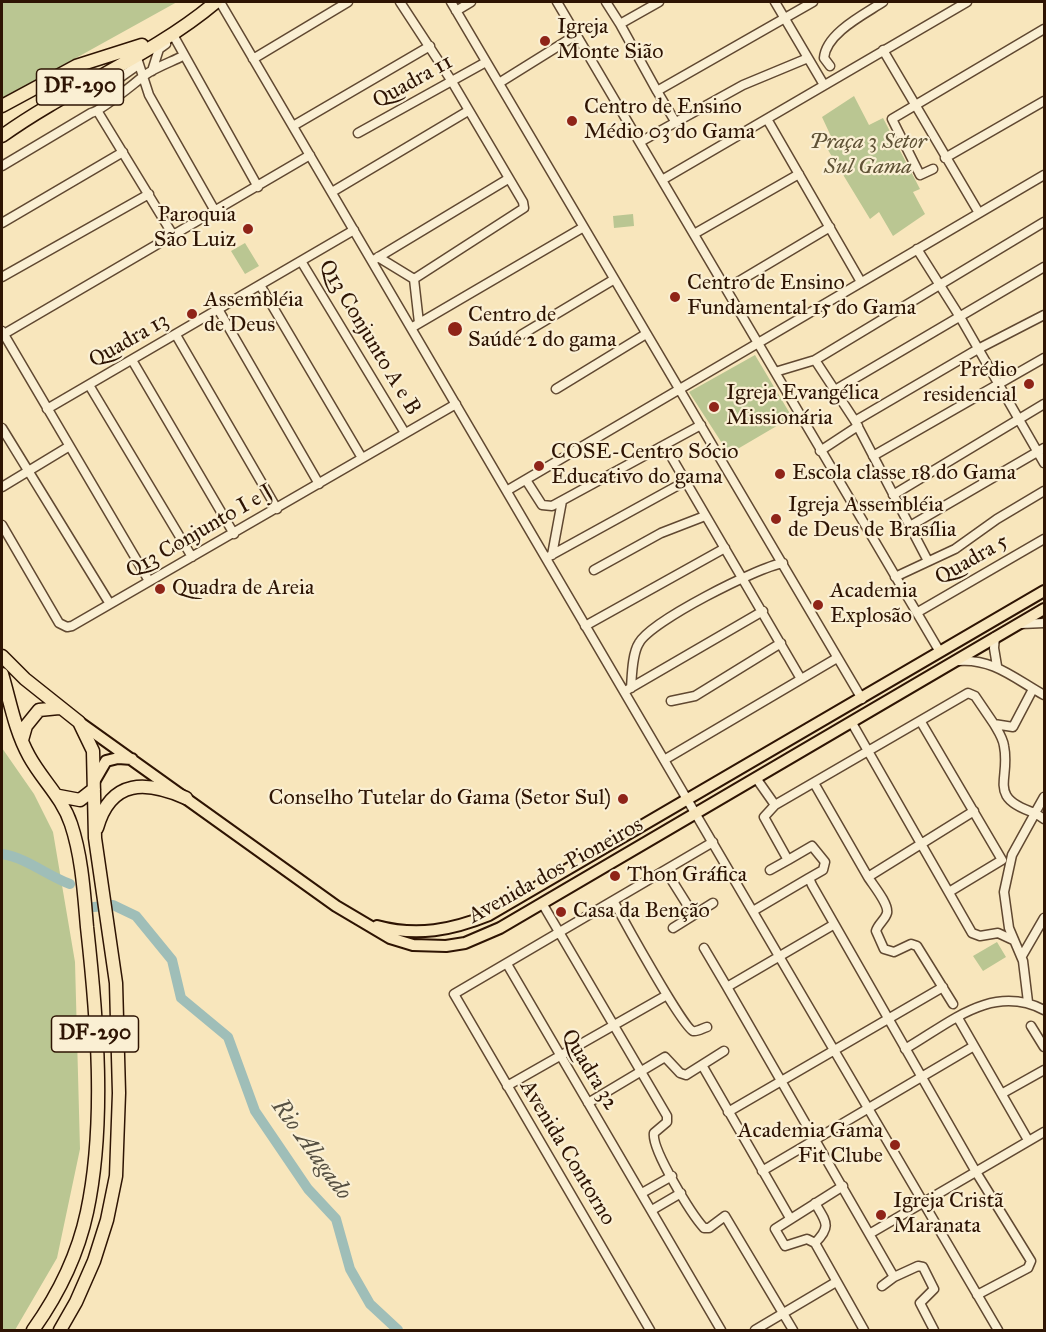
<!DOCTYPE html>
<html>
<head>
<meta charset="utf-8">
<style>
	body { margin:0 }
	#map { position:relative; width:1046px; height:1332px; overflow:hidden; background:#f8e6bc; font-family:"IM FELL Great Primer",serif }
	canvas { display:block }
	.frame { position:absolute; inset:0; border:3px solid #2e1403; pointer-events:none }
</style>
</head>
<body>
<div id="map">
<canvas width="1046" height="1332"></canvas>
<div class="frame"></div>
</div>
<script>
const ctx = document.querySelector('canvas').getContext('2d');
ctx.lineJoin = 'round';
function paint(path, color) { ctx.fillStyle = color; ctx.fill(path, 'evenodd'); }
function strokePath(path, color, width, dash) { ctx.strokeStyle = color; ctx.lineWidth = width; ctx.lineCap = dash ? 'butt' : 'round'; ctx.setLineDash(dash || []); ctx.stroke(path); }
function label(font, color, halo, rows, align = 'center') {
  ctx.font = font + ' "IM FELL Great Primer",serif'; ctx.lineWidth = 4.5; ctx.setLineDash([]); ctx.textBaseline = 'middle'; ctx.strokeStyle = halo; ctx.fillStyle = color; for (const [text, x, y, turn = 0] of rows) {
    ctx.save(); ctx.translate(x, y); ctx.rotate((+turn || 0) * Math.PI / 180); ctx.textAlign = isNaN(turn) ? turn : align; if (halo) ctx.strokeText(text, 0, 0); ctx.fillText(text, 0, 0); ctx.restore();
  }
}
paint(new Path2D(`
	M2,2h175l-175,97z
	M854,96l15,29 14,-7 37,71 -7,3 12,22 -32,22 -14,-24 -9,7 -42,-69 7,-5 -13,-28z
	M633,214l1,12 -20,2 -1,-12z
	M245,243l14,23 -14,8 -14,-23z
	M755,355l37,62 -63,37 -40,-62z
	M2,748l32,46 19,38 22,130 5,187 -23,109 -42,72h-13z
	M997,942l9,15 -23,14 -10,-15z`), '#bac692');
strokePath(new Path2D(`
	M2,854c25,4 44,21 68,30
	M94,907l19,-2 23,11 36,44 9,38 47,39 27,74 53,78 28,30 14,50 20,35 28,26`), '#9fbeb8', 10);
const minor = new Path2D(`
	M220,2l778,1328
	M400,2l51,78 72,122 1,6 -110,71
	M451,2l411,697
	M557,2l383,650
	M606,2l14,22
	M775,2l49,83
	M456,11l15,-9
	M172,33l86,154
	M883,50l96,163
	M136,55l13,40 66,116
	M253,59l95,-57
	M830,66l-6,-8c2,-25 41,-44 59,-56
	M152,71l7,-22 7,-5
	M499,83l77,-48
	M657,91l-37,-67 39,-22
	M109,101l2,-17 27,-19
	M98,112l75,123
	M767,119l94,163
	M676,123l-19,-32 156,-89
	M293,126l137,-80
	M358,133l128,-71
	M640,142l103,-57 65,-27
	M945,158l99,-57
	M2,166l89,-53c12,-3 42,-29 54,-38 11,-8 26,-13 38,-19
	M933,169l-13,6 -28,-56 152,-90
	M662,180l305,-178
	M332,192l136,-81
	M2,223l121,-71
	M694,234l105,-60
	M917,249l43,68 84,146
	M378,257l36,22
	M301,261l104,172
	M372,261l136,-82
	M2,277l147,-83
	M414,279l5,44
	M260,285l102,173
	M726,289l104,-62
	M218,309l101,175
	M411,328l171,-100
	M2,331l147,250
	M4,334l306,-179
	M176,335l101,174
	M521,335l92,-55
	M132,360l102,174
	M815,360l40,61 73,140
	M775,372l40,-12 229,-138
	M89,385l103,172
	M556,389l90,-55
	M835,390l209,-123
	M47,409l307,-179
	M855,421l123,-72 66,-34
	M2,428l108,176
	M665,446l136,233
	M820,451l38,-25
	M873,456l171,-98
	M526,480l16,25 10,1 149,-81
	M2,487l66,-40
	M508,490l536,-315
	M893,495l151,-91
	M2,525l57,98 8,4 5,-1 384,-222
	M910,526l134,-78
	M552,555l10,-54
	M546,558l140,-77
	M594,570l67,-37 44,-17
	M895,577l60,-28 42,-30 47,-28
	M918,612l126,-73
	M1021,624l23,-1
	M585,626l140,-78
	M995,637l-1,11 3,18
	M958,661c35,-3 57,18 86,34
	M631,688c1,-13 1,-34 8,-45 12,-22 119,-76 144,-80
	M627,690l136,-79
	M671,701l24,-5 86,-53
	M921,722l81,138 -53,32
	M852,723l120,210 8,3 18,-3 15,7
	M994,724c4,7 9,14 10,22 7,34 -18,51 31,67l9,-16
	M664,760l173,-102
	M756,778l19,27
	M814,783l54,94 106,-66
	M788,860l24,-14 13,16 -2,8 -14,8 3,7 164,287 55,89 -3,7 -51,27
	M770,870l18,-10 -24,-43 11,-12 193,-112 7,3 19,28 19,3 20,-38
	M666,871l27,43
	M868,877c5,8 21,27 19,36 -2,7 -9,11 -11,18l8,18 10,3 17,-8 6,2 36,58
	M614,902c9,17 69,126 79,129 4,1 10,-3 14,-4
	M542,903l125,213v6l-13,11c-3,16 38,82 50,95h5l16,-12 68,114
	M753,911l56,-33
	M673,928l40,-25
	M704,948l23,39 106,-62
	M1022,956l22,-38
	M507,964l214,366
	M727,987l167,290 -12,9
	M1028,1002l-5,-41 -14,-33 -5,-36 8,-37 21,-38 2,-4 9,6
	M958,1018l70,122
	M1031,1026l13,21
	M905,1049c45,-26 87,-66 139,-39
	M702,1065l88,153
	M507,1086l160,-91
	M1003,1093l41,-23
	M588,1103l77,-46 15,16 6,2 38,-24
	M728,1112l215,-125
	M762,1171l212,-125
	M843,1186l-68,43 10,17 22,-7 8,4 49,87
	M642,1193l30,-17
	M652,1210l29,-17
	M871,1233l173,-101
	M815,1243c17,-17 11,-21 0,-40
	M894,1277l24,-11 5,1 11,22 -14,14 14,27
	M650,1330l-196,-336 259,-152
	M755,1330l81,-48`);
const major = new Path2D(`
	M79,722l257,184 54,32 23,7 33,1 19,-3 35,-15 544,-319
	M95,780l11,-19 12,-3 14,1
	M377,926c40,11 75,4 112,-11l555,-324`);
const highway = new Path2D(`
	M2,106l74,-40 66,-21
	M2,136c68,-49 150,-80 214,-134
	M2,656l23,23 54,43 14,29 2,87 21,145 3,110 -3,83 -9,44 -13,41 -18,41 -16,28
	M2,674c8,27 13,57 27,82 13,24 33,41 42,68 11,33 13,69 16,103 10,90 19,196 0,285 -9,42 -29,83 -54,118
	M22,740l4,-14 13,-16 20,-2
	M59,796l21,4 14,-11
	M97,828c14,-50 50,-47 89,-30`);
strokePath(minor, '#604831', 11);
strokePath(major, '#2e1403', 14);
strokePath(highway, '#2e1403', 15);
strokePath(minor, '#faefd3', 8);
strokePath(major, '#f8e6bc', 10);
strokePath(highway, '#f8e6bc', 12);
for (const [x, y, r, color] of [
	[545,41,6,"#8f2418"],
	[572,121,6,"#8f2418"],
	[248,229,6,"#8f2418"],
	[675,297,6,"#8f2418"],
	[192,314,6,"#8f2418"],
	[455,329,8,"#8f2418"],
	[1029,384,6,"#8f2418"],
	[714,407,6,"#8f2418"],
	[539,466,6,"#8f2418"],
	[780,474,6,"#8f2418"],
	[776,519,6,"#8f2418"],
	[160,589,6,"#8f2418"],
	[818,605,6,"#8f2418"],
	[623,799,6,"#8f2418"],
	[615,876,6,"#8f2418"],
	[561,912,6,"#8f2418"],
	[895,1145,6,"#8f2418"],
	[881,1215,6,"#8f2418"]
]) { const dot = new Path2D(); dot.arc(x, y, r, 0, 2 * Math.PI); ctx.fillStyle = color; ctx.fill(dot); strokePath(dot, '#faefd3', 2); }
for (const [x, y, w] of [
	[80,87,87],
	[95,1034,87]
]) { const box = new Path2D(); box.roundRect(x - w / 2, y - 18, w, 36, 4.5); ctx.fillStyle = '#faefd3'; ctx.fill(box); strokePath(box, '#2e1403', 1.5); }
label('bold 21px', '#2e1403', null, [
	["DF-290",80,87],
	["DF-290",95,1034]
]);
label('22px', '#2e1403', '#faefd3', [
	["Igreja",557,28],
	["Monte Sião",557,53],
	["Centro de Ensino",584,108],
	["Médio 03 do Gama",584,133],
	["Paroquia",236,216,"right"],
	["São Luiz",236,241,"right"],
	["Centro de Ensino",687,284],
	["Fundamental 15 do Gama",687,309],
	["Assembléia",204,301],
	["de Deus",204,326],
	["Centro de",468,316],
	["Saúde 2 do gama",468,341],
	["Prédio",1017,371,"right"],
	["residencial",1017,396,"right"],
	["Igreja Evangélica",726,394],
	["Missionária",726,419],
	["COSE-Centro Sócio",551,453],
	["Educativo do gama",551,478],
	["Escola classe 18 do Gama",792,474],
	["Igreja Assembléia",788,506],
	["de Deus de Brasília",788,531],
	["Quadra de Areia",172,589],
	["Academia",830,592],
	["Explosão",830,617],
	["Conselho Tutelar do Gama (Setor Sul)",611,799,"right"],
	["Thon Gráfica",627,876],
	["Casa da Benção",573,912],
	["Academia Gama",883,1132,"right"],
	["Fit Clube",883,1157,"right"],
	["Igreja Cristã",893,1202],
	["Maranata",893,1227]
], 'left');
label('22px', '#2e1403', '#faefd3', [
	["Quadra 11",413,82,-29],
	["Q13 Conjunto A e B",369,338,59],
	["Quadra 13",129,341,-30],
	["Q13 Conjunto I e J",200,532,-30],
	["Quadra 5",972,560,-30],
	["Avenida dos Pioneiros",556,871,-29],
	["Quadra 32",589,1070,59],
	["Avenida Contorno",567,1153,59]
]);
label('italic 22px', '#5f5235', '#faefd3', [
	["Praça 3 Setor",868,143],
	["Sul Gama",868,168]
]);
label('italic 24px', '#565042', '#faefd3', [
	["Rio Alagado",311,1150,54]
]);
</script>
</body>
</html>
